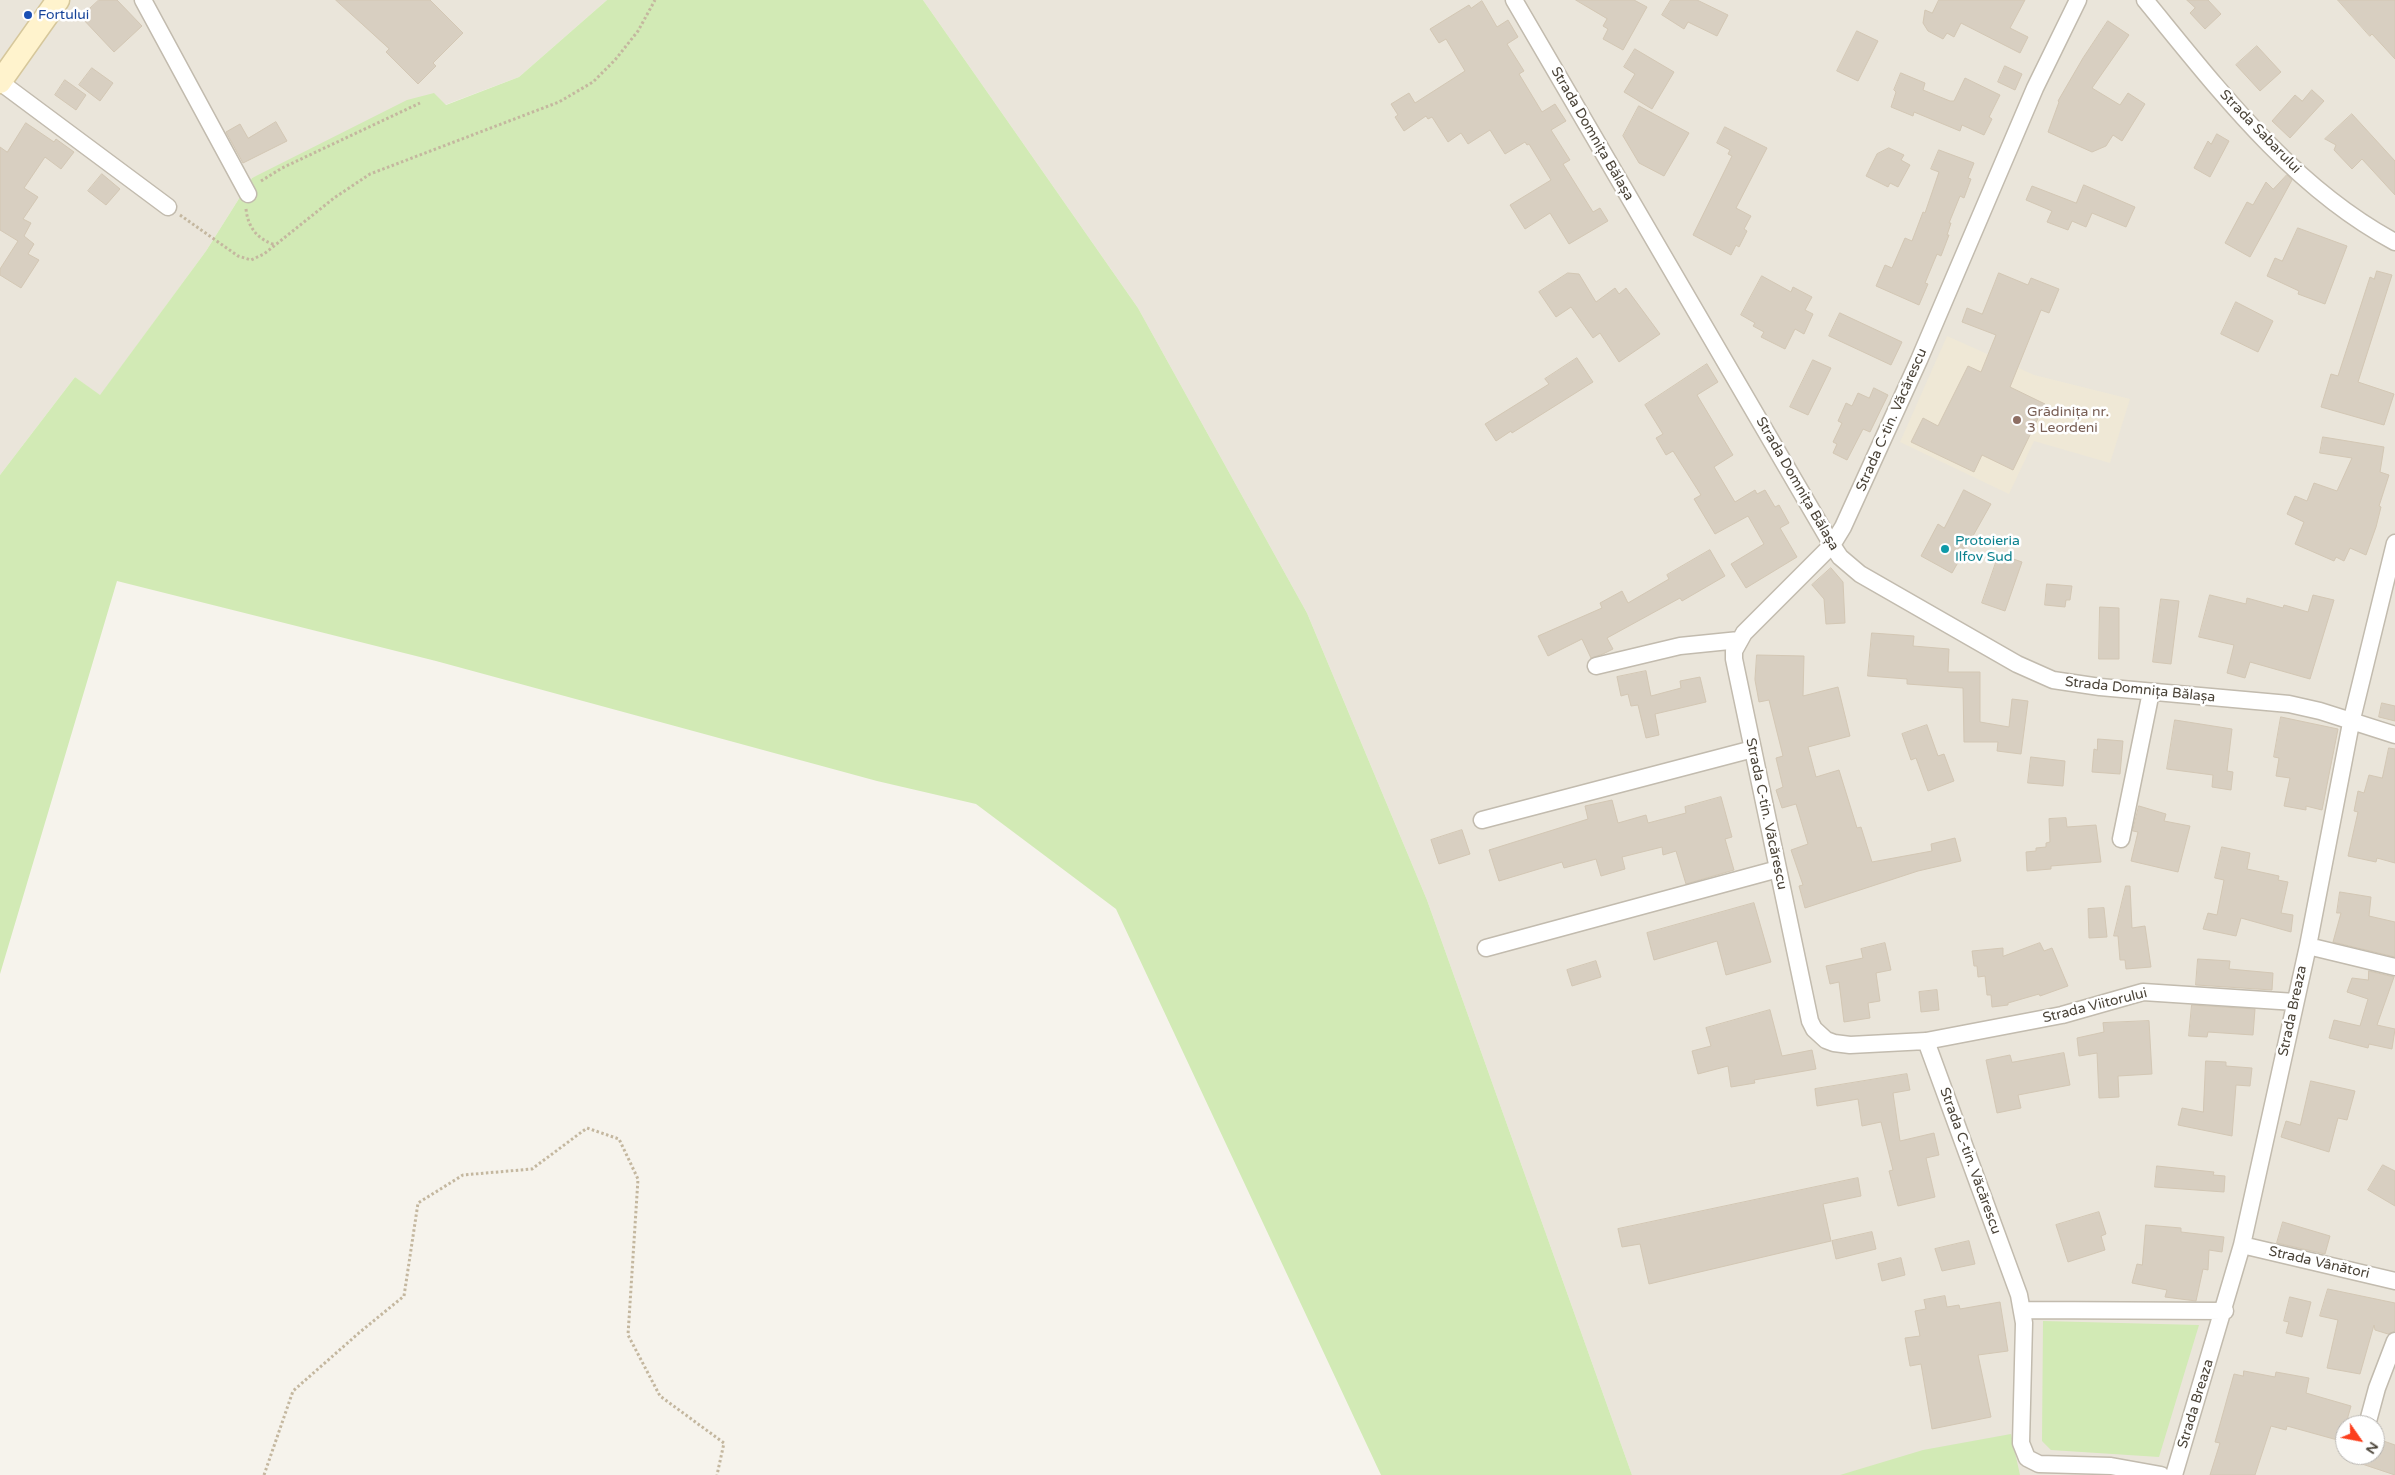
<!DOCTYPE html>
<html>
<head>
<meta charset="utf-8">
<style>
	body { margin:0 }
	#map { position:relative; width:2395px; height:1475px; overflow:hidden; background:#f6f3ec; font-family:"Varela Round",sans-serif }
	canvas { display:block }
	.north { position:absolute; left:2335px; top:1415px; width:50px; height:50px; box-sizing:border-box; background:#fff; border:1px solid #b7b4b0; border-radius:50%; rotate:123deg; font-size:14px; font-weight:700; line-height:20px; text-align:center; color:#4b4439 }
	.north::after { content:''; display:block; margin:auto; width:18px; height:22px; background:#fc3f1d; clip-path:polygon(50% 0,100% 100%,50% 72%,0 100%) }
</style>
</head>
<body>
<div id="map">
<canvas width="2395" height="1475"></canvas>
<div class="north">N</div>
</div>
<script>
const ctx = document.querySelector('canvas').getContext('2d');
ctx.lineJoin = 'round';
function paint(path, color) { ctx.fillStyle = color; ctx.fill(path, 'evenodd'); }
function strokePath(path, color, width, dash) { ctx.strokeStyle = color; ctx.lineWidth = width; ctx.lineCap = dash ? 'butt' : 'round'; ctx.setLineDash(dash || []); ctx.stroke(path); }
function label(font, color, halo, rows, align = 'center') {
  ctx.font = font + ' "Varela Round",sans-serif'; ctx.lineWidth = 5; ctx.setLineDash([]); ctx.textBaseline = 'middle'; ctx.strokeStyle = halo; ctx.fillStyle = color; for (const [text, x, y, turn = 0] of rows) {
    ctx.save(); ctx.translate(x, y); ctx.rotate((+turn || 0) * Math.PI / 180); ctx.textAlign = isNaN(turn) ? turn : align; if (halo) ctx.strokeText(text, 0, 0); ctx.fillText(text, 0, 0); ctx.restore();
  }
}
paint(new Path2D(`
	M0,0h607l-88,77 -267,101 -46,73 -106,145 -25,-19 -75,98z
	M923,0h1472v1475h-763l-205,-575 -120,-287 -169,-305zM2345,1425h30v30h-30z`), '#eae5da');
paint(new Path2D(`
	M1947,336l87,39 96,24 -20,64 -76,-22 -25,53 -109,-52z`), '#efe8d6');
paint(new Path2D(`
	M607,0h316l215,308 169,305 120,287 205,575h-251l-265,-566 -140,-105 -99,-23 -441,-120 -319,-80 -117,393v-499l75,-98 25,18 106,-144 46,-73 155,-78 27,-7 12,12 73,-28z
	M2043,1321l156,4 -40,132 -108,-7 -9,-9z
	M2011,1434l9,41h-180l83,-25z`), '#d2eab5');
const building = new Path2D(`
	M99,0h18l25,26 -28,26 -33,-35z
	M336,0h94l33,33 -30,30 3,3 -18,18 -32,-32 3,-3z
	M1576,0h58l13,7 -24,43 -20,-11 5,-10 -5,-3 4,-7z
	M1671,0h26l31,15 -11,21 -29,-14 -4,7 -22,-14z
	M1939,0h86l-15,28 18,9 -8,16 -59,-30 -7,14 -7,-4 -4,6 -15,-8 -5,-8 2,-13 7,3z
	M2187,0h21l13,14 -16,15 -15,-16 5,-5z
	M2338,0h57v59l-23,-25 -2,2z
	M1482,1l15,26 11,-7 10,17 -11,7 17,27 -5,3 23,38 13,-8 11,17 -15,9 19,30 -7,4 30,48 7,-4 8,13 -39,23 -19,-31 -25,16 -15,-24 41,-25 -22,-36 -2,1 -2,-3 -20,12 -15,-24 -22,14 -7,-11 -13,9 -16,-25 -4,2 -2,-3 -22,15 -9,-14 3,-2 -7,-11 18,-11 6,10 50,-32 -19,-32 -7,4 -9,-14 39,-24 2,3z
	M2108,21l21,14 -37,53 28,17 8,-12 17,11 -23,37 -9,-6 -7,11 -14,6 -44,-20 11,-30 -1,-1 25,-43z
	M1857,31l21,10 -20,40 -21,-10z
	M2257,46l24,26 -21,19 -24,-26z
	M1635,49l39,23 -22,37 -28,-17 11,-18 -11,-7z
	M2005,66l17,8 -7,16 -17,-8z
	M92,68l21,15 -13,18 -21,-16z
	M1901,73l24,10 -2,7 27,11h4l11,-23 35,17 -11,22 3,2 -8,16 -22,-10 -2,6 -46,-19 -1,4 -22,-9 5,-15 -2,-2z
	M65,80l21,15 -10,15 -21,-15z
	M2312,90l12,11 -34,37 -18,-17 23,-26 7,6z
	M1639,106l50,27 -25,43 -25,-13 -16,-27z
	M2352,114l43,47v34l-33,-36 -10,10 -18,-19 2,-5 -11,-6z
	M276,122l11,19 -44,22 -17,-31 14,-8 8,14z
	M26,123l28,19 2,-3 18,13 -13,17 -16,-12 -21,31 14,9 -15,22 8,4 -7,13 10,8 -6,10 11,6 -18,28 -21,-13v-6l18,-28 -18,-11v-83l7,5z
	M1725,127l42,21 -31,60 15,8 -7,13 3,2 -8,16 -3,-2 -5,10 -38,-20 39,-79 -4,-2 2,-4 -13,-7z
	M2217,134l12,7 -19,36 -16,-9 14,-27 3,3z
	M1889,148l15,7 -3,5 9,5 -12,22 -8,-4 -2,4 -22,-11 11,-22z
	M1939,150l35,13 -6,15 3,1 -7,19 -4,-2 -11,27h2l-4,12h2l-8,21 -4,-2 -12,29 3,1 -9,21 -43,-19 9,-21 7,3 13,-30 7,3 11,-29 2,1 14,-41 -8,-3z
	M102,174l18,15 -14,16 -18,-14z
	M2287,175l5,5 -42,77 -25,-14 22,-41 6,3 13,-23 7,7z
	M2084,185l51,22 -9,20 -34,-14 -6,14 -14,-6 -4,9 -21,-8 5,-11 -26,-11 6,-14 44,17z
	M2298,228l49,18 -22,58 -27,-10 1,-3 -32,-15 8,-18 7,3z
	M2377,271l15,4 -34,107 36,12 -10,31 -63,-18 10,-33 7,2 32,-99 4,2z
	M1568,273l11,1 17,28 19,-14 4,6 7,-6 34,46 -41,28 -19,-29 -7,5 -22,-31 -15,10 -17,-25z
	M1999,273l29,12 3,-7 28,11 -10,24 -8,-3 -31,77 35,17 -32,66 -31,-15 -8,17 -63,-30 12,-24 15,8 30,-60 13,6 15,-37 -34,-13 5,-14 15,6z
	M1762,276l29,16 2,-5 19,10 -7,13 8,4 -9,20 -9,-5 -10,20 -24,-12 3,-5 -11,-6 2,-3 -14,-8z
	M2236,302l37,19 -15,31 -37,-18z
	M1840,313l62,29 -11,23 -62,-29z
	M1577,358l16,24 -81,51 -1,-2 -15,10 -11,-17 64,-40 -4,-5z
	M1813,360l18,8 -23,47 -18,-8z
	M1707,364l11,18 -21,13 36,60 -19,12 21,35 20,-12 2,4 8,-4 10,17 4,-2 10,18 -9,5 17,29 -51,31 -15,-24 33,-20 -16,-28 -33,18 -21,-35 7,-4 -28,-44 -7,4 -10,-17 7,-4 -18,-29z
	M1874,388l14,7 -18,37 -7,-3 -16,31 -14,-7 4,-9 -4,-2 9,-19 -4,-2 8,-18 6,3 6,-13 11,5z
	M2323,437l61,10 -4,25 9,3 -10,31 2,1 -5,20 -10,28 -16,-7 -6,13 -8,-4 -2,4 -39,-17 9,-22 -17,-8 8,-18 12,5 7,-18 23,8 15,-33 -32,-5z
	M1964,490l27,14 -39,69 -31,-17 17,-32 6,4z
	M1710,550l15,26 -43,25 -2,-3 -73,40 6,11 -10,5 -12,4 -9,-19 -34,17 -10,-20 64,-28 -2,-5 22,-12 6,12 41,-24 -2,-4z
	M1999,554l23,8 -17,49 -23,-8z
	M1831,568l12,14 2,41 -19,1 -2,-25 -12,-14z
	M2047,584l25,2 -2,14h-4l-1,7 -20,-2z
	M2210,595l36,9 1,-6 36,10 1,-3 24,7 5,-17 21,5 -24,79 -60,-17 -5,16 -18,-5 7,-28 -35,-8z
	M2161,599l18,2 -8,63 -18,-2z
	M2100,607l19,1v51h-20z
	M1872,633l42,3 -1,10 36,3 -1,23h32v50l29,5 3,-28 16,2 -7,53 -24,-3 1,-9h-34l-1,-54 -56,-4v-5l-39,-3z
	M1757,655l47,1 -1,40 35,-9 12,49 -42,11 8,30 23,-7 18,58 4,-1 11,35 60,-11 -1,-7 24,-6 6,23 -43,10 -113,37 -6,-22 4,-1 -12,-35 17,-6 -12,-40 -14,4 -6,-18 7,-3 -7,-29 7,-2 -14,-56 -10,2 -4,-22z
	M1646,671l5,25 30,-8 -1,-7 20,-4 6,25 -51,12 4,21 -13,3 -8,-33 -7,1 -3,-12 -7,2 -4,-19z
	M2382,703l13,3v15l-16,-4z
	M2281,717l57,12 -16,81 -16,-4v4l-22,-4 6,-28 -14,-2 3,-18 -5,-1z
	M2175,720l57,9 -5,42 6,1 -2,18 -19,-3 1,-12 -46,-6z
	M1927,725l11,31 6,-2 10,27 -26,10 -12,-33 -5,2 -9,-26z
	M2098,739l25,2 -3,33 -28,-2 2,-23 3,1z
	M2389,748l6,1v114l-18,-5 -1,4 -28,-6 10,-44 -4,-1 4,-20 6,2 5,-18 13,3z
	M2031,757l34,4 -2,25 -35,-3z
	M1721,797l11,40 -7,2 9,31 -48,14 -10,-33 -13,4 -1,-8 -40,10 3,12 -24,7 -5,-17 -32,9 -2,-6 -63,19 -10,-31 99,-31 -3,-13 27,-6 6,23 28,-8 2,8 38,-10 -1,-6z
	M2139,806l27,8 -2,7 26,5 -12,46 -47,-11 7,-29 -5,-1z
	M2066,818l1,9 29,-2 5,37 -50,4v3l-24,2 -1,-19 10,-1v-3l10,-1v-4l4,-1 -1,-23z
	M1462,830l8,24 -31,10 -8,-24z
	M2222,847l28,6 -3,16 32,7 -1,4 10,2 -7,31 12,2 -2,17 -50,-14 -5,18 -33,-7 5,-16 9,2 7,-35 -9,-2z
	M2126,886h4l2,42 13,-2 6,41 -25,2 -1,-9h-5l-2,-24h-4z
	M2340,892l31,5 -2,19 26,6v35l-62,-15 8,-29h-4z
	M1754,903l17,59 -45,13 -9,-34 -63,19 -7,-27z
	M2104,908l3,29 -18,1 -1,-29z
	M1885,943l6,27 -15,3 4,28 -12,2 2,15 -26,4 -5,-40 -9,2 -4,-18 37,-8 -2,-9z
	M2040,943l4,8 8,-3 16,38 -28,10 -1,-2 -31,9v2l-16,2 -1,-12h-4l-2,-19 -7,1 -1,-11h-3l-2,-15 31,-3v8z
	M2198,959l32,2 -1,8 44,4 -1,17 -76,-5z
	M1596,961l5,16 -29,9 -5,-16z
	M2369,971l25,6 -17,48 18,4 -3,20 -23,-5 -1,4 -39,-10 5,-18 26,6 8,-27 -21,-7 5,-14 16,2z
	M1937,990l2,20 -18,2 -2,-20z
	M2192,1005l63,4 -2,26 -45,-3 -1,5 -18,-1z
	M1770,1010l12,46 30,-6 4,19 -62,11 1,3 -24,4 -3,-21 -30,8 -6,-23 19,-5 -5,-18z
	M2149,1021l3,53 -34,2 1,21 -20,1 -2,-45 -18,3 -2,-18 27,-6 -1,-9z
	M2064,1053l6,32 -52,10 3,13 -24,5 -11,-53 24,-5 2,7z
	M2206,1061l20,1v4l26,2 -2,18 -14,-1 -4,51 -54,-11 4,-17 21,4z
	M1907,1074l3,16 -17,3 7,48 34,-8 5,22 -13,3 9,39 -37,9 -9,-35 4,-1 -12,-48 -19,4 -4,-27 -41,7 -2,-17z
	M2311,1081l44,10 -8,29 -9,-2 -9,34 -48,-15 5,-16 14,4z
	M2383,1165l12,6v35l-27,-16z
	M2157,1166l57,6 -1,3 12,1 -1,16 -69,-5z
	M1858,1178l3,18 -38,8 8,37 -182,43 -9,-40 -18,3 -4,-18z
	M2099,1212l7,22 -5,2 4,14 -37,12 -12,-37z
	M2283,1222l47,14 -5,18 -48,-11z
	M2146,1225l35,3v4l43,5 -2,15 -13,-2 -1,20 -5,-1 -7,32 -31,-4 2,-7 -35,-7 5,-19 5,1z
	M1872,1232l4,17 -40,10 -4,-18z
	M1969,1241l6,23 -33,7 -7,-22z
	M1901,1258l4,17 -23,6 -4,-17z
	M2328,1289l67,14v28l-7,3 -13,-4 -1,-5 -14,49 -33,-6 11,-48 -18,-4z
	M1945,1296l2,11 12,-2 1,4 40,-7 8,49 -30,4 13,62 -59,12 -11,-65 -11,2 -5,-28 15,-2 -5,-25 11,-2 -2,-9z
	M2290,1297l21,5 -9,35 -16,-4 3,-11 -5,-1z
	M2244,1371l31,6 1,-5 33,6 -3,15 45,13 -10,35 -54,-15 -1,4 -15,-4 -16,49h-45l10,-32 -5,-1 19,-68 9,2z
	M2375,1438l20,7v30l-51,-17v-3h31z`);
paint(building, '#d8cfc1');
strokePath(building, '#d3c7b4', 1);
const street = new Path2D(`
	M143,0l105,194
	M1514,0l318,545 8,12 20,17 157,90 36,16 47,7 189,17 31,7 75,24
	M2078,0l-43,88 -116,272 -76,167 -11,18 -88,88 -10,18v8l76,362 4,8 12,11 8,3 16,2 76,-4 136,-26 81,-23 152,10
	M2145,0c73,89 147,187 250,242
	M0,82l168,125
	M1596,666l84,-20 59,-6
	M1482,820l271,-71
	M2121,839l30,-147
	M2308,946l87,21
	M1486,948l292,-79
	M1926,1041l93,254 5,28 -3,120 6,15 12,6 72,2 50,9
	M2242,1245l153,36
	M2023,1310l202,1
	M2367,1425l10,-37 18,-47
	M2174,1475l68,-230 66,-299 43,-223 44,-180`);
const secondary = new Path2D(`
	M0,82l58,-82`);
strokePath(street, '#c2bbae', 19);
strokePath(secondary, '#d6c79b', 25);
strokePath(new Path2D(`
	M261,181l21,-13 138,-65
	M246,209c2,19 12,31 30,36
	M180,215l58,41 13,4 13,-6 70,-56 36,-24 189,-72 34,-20 22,-22 23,-29 17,-31
	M264,1475l29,-84 67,-59 44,-36 14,-93 45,-28 69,-6 55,-41 32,11 19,40 -10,156 32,61 64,47 -7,32`), '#c4b79f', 3, [2.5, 2.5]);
strokePath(street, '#fff', 16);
strokePath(secondary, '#fff3cd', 22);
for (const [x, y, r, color] of [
	[28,15,5,"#1a4fb4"],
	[2017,420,5,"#8d6e63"],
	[1945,549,5,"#0f9aa8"]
]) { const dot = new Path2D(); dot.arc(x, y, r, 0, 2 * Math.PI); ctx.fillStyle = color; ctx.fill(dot); strokePath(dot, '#fff', 2); }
label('14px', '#164399', '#fff', [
	["Fortului",38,15]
], 'left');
label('14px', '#4b4439', '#fff', [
	["Strada Sabarului",2260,132,46],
	["Strada Domnița Bălașa",1592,134,60],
	["Strada C-tin. Văcărescu",1892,420,-66],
	["Strada Domnița Bălașa",1797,484,60],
	["Strada Domnița Bălașa",2140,690,6],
	["Strada C-tin. Văcărescu",1766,814,78],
	["Strada Viitorului",2095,1006,-14],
	["Strada Breaza",2293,1011,-78],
	["Strada C-tin. Văcărescu",1970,1161,70],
	["Strada Vânători",2319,1263,13],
	["Strada Breaza",2196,1404,-73]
]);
label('14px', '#785e54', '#fff', [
	["Grădinița nr.",2027,412],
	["3 Leordeni",2027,428]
], 'left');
label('14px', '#0d838f', '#fff', [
	["Protoieria",1955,541],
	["Ilfov Sud",1955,557]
], 'left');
</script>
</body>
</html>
